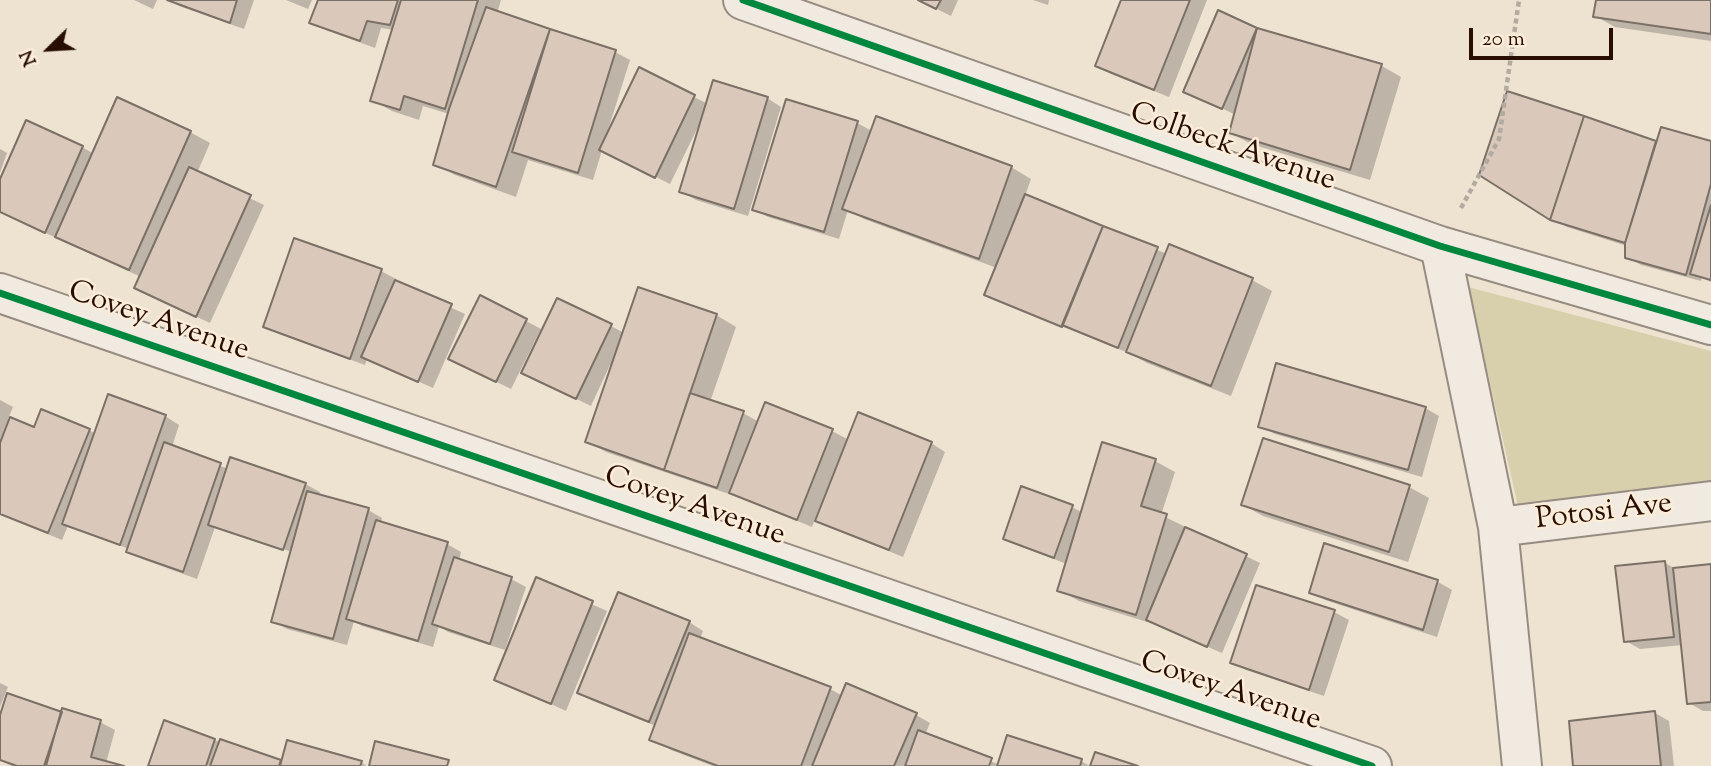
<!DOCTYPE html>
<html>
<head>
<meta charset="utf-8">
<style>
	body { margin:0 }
	#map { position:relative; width:1711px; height:766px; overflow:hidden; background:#eee2d1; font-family:"Sorts Mill Goudy",serif }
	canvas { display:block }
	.north { position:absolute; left:14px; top:14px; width:70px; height:70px; -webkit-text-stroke:5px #fcedd9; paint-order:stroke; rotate:246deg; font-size:19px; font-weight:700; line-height:28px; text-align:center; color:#280e02 }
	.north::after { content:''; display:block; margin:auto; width:24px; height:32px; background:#280e02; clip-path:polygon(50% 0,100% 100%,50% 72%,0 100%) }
	.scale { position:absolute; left:1469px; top:28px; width:144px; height:32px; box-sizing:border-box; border:4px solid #280e02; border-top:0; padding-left:9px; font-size:21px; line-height:24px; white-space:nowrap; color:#280e02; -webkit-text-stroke:5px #fcedd9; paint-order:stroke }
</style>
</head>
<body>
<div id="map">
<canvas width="1711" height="766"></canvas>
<div class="north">N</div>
<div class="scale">20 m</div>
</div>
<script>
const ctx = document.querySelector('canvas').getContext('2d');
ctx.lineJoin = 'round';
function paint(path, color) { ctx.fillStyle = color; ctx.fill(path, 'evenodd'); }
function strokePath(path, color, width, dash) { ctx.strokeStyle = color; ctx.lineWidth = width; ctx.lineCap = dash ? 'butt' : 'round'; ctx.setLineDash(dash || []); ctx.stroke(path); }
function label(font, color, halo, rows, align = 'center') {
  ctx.font = font + ' "Sorts Mill Goudy",serif'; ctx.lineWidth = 5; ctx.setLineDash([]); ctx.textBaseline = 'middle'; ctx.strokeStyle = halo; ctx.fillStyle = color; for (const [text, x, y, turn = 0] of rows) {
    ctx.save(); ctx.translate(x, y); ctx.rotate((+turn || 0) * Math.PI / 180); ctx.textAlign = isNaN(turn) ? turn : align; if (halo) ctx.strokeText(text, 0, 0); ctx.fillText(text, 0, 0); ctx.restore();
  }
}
paint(new Path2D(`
	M1468,287l243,64v139l-193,16z`), '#d8d0ad');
paint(new Path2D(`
	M134,0h23l-4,9z
	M169,0h85l-10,29 -65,-23z
	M286,0h26l-4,9z
	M320,0h181l-4,13 118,39 15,8 -22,70 2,1 30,-61 68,34 59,-6 14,9 -33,109 -52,-16 -15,-9 21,-68h-2l-30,61 -68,-34 -9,30 -65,-20 -12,37 -61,-22 -20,-11 14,-50 -26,-8 -4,14 -27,-9 -20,-11 22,-70 -13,-2 -6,20 -49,-18 -15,-8z
	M919,0h39l-7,16z
	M1033,0h16l-1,5z
	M1123,0h84l-38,97 -58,-23 -14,-8z
	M1598,0h113v41l-96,-14 -20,-11z
	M1219,12l38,18 125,36 19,11 -31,103 -119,-36 -20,-11 5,-18 -51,-24z
	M1508,93l149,51 54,-1v139l-9,-4 -1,3 -60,-16 -14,-8v-11l-60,-19 -16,-9z
	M857,123l15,8 139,36 20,12 -6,17 142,58 3,-8 82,34 20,11 -41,105 -84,-33 -16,-9 -130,-52 -15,-8 11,-26 -133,-49 -16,-9 -9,29 -71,-22 -14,-8z
	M190,132l20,11 -13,30 67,32 -54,118 -60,-28 -9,-18 -141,-65v-28l82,-37 12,7z
	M0,149l7,4 -7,20z
	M295,241l86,30 15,8 -1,3 70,32 -32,74 -66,-29 -2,6 -86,-31 -14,-8z
	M481,297l60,32 -30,60 -47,-23z
	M716,315l20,12 -26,75 33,11 16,9 73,9 17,9 82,3 14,9 -42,105 -71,-29 -17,-9 -3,8 -66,-27 -14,-7v2l-126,-43 -19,-11 25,-75 -2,-1 -19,41 -53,-26 73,-54 13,7z
	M0,400l13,7 -5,12 27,10 54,1 7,4 69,-18 14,9 -7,22 56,22 77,15 15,8 -1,4 49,14 14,8 -1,5 66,21 14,8 -2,9 52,18 15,8 -21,63 -57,-18 -9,-6 -6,21 -71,-21 -8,-5 -7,24 -60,-16 -14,-8 19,-69 -69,-24v3l-8,-4 -18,52 -55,-20 -14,-8 1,-2 -61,-23 -6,14 -62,-25z
	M1425,408l14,8 -17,61 -147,-43 -15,-8z
	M1155,461l20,11 -14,43 99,48 -38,90 -65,-28 -78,-24 -20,-11 8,-26 -48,-18 -14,-8 67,-31 11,6z
	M1409,487l20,11 -21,64 -145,-46 -20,-11z
	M1326,546l112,36 14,8 -15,47 -112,-37 -14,-8z
	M1665,563l11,6 35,-3v145h-8l-14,-8 -6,-58 -43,4 -14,-8z
	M537,580l70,31 -41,100 -69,-32z
	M1334,612l15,8 -25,76 -78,-26 -14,-8z
	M689,622l14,9 -3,8 130,50 13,7 73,19 14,8 -5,12 75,30 81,-4 9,5h-377l-42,-16 -20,-11 5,-13 -63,-25 -14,-8z
	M0,683l8,4 -8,20z
	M1655,713l14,8 5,45h-99z
	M62,714l38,8 15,8 -9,33 12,3h-106l-12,-5v-41z
	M214,740l68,23 79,-1 6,4h-217z`), '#0003');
const building = new Path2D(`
	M167,0h70l-7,23z
	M318,0h80l-8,25 -23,-4 -7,20 -51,-18z
	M401,0h77l-33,109 -41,-13 -4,14 -30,-9z
	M918,0h23l-5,9z
	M1121,0h69l-36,90 -59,-24z
	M1596,0h115v34l-118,-17z
	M486,7l64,22 -54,158 -63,-22 16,-56z
	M1218,10l39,18 -35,81 -39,-17z
	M1257,28l125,36 -32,106 -121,-37z
	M550,29l66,21 -38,123 -66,-21z
	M639,67l56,28 -40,83 -56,-28z
	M713,80l55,17 -34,112 -55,-17z
	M1507,91l77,25 -34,104 -71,-45z
	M117,97l74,34 -62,139 -74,-33z
	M786,99l72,22 -34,111 -72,-22z
	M876,116l136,50 -33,93 -137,-50z
	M1584,116l72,25 -31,102 -75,-23z
	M26,120l57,26 -38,87 -45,-21v-33z
	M1661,127l50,14v43l-25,91 -61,-17v-15z
	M189,167l62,28 -55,122 -62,-29z
	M1025,194l78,32 -41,101 -78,-32z
	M1711,205v75l-21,-6z
	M1103,226l55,21 -40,101 -56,-23z
	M294,238l88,31 -32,90 -87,-32z
	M1169,244l84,34 -42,108 -85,-34z
	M395,280l57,24 -34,78 -57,-25z
	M638,287l79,27 -53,156 -79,-28z
	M480,295l47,24 -31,63 -48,-23z
	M557,298l55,26 -36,75 -55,-26z
	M1276,363l150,44 -18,63 -150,-43z
	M690,393l54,18 -27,77 -53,-18z
	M108,394l58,21 -46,130 -58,-21z
	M765,402l68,27 -36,91 -68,-27z
	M41,409l49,20 -42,104 -48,-19v-71l10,-26 24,10z
	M858,412l74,30 -43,108 -74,-29z
	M1263,438l147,47 -21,67 -148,-47z
	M164,442l57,21 -38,109 -57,-20z
	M1102,442l54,17 -15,47 26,8 -31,101 -79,-24z
	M230,457l76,26 -23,67 -75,-25z
	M1021,486l52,19 -19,53 -51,-19z
	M307,491l62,17 -36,131 -62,-17z
	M376,520l72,22 -30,99 -72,-22z
	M1185,527l62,27 -40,93 -61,-27z
	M1324,543l114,37 -15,50 -114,-37z
	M454,557l58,20 -22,67 -58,-20z
	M1665,561l9,76 -50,5 -9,-76z
	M1711,564v138l-24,2 -14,-136z
	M536,577l57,24 -42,103 -57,-24z
	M1256,585l79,25 -26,80 -79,-27z
	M618,592l72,29 -41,101 -72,-29z
	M689,633l142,54 -30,79h-83l-69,-26z
	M846,683l71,30 -23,53h-82z
	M7,693l55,19 -18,54h-27l-17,-6v-45z
	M62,708l39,12 -10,37 33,9h-78z
	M1655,711l6,55h-88l-4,-45z
	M164,720l51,19 -9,27h-58z
	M918,730l74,28 -3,8h-84z
	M1007,735l75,24 -2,7h-83z
	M220,739l61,21 -2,6h-69z
	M287,740l75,21 -2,5h-80z
	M375,741l74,19 -2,6h-78z
	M1095,752l43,14h-48z`);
paint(building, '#dac8bb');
strokePath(building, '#7a7066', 2);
const minor = new Path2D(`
	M743,0l697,246 271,79
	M1440,246l58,281 24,239
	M0,293l1372,473
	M1498,527l213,-26`);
strokePath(minor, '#978c81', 42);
strokePath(new Path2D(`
	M1461,208l38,-69 20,-139`), '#b2aba1', 4.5, [5, 3.5]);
strokePath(minor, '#f1eae1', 38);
strokePath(new Path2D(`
	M743,0l697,246 271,79
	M0,293l1372,473`), '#00873e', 7);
label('30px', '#280e02', '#fcedd9', [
	["Colbeck Avenue",1232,149,19],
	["Covey Avenue",158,323,19],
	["Covey Avenue",694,508,19],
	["Potosi Ave",1604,514,-7],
	["Covey Avenue",1230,693,19]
]);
</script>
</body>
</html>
